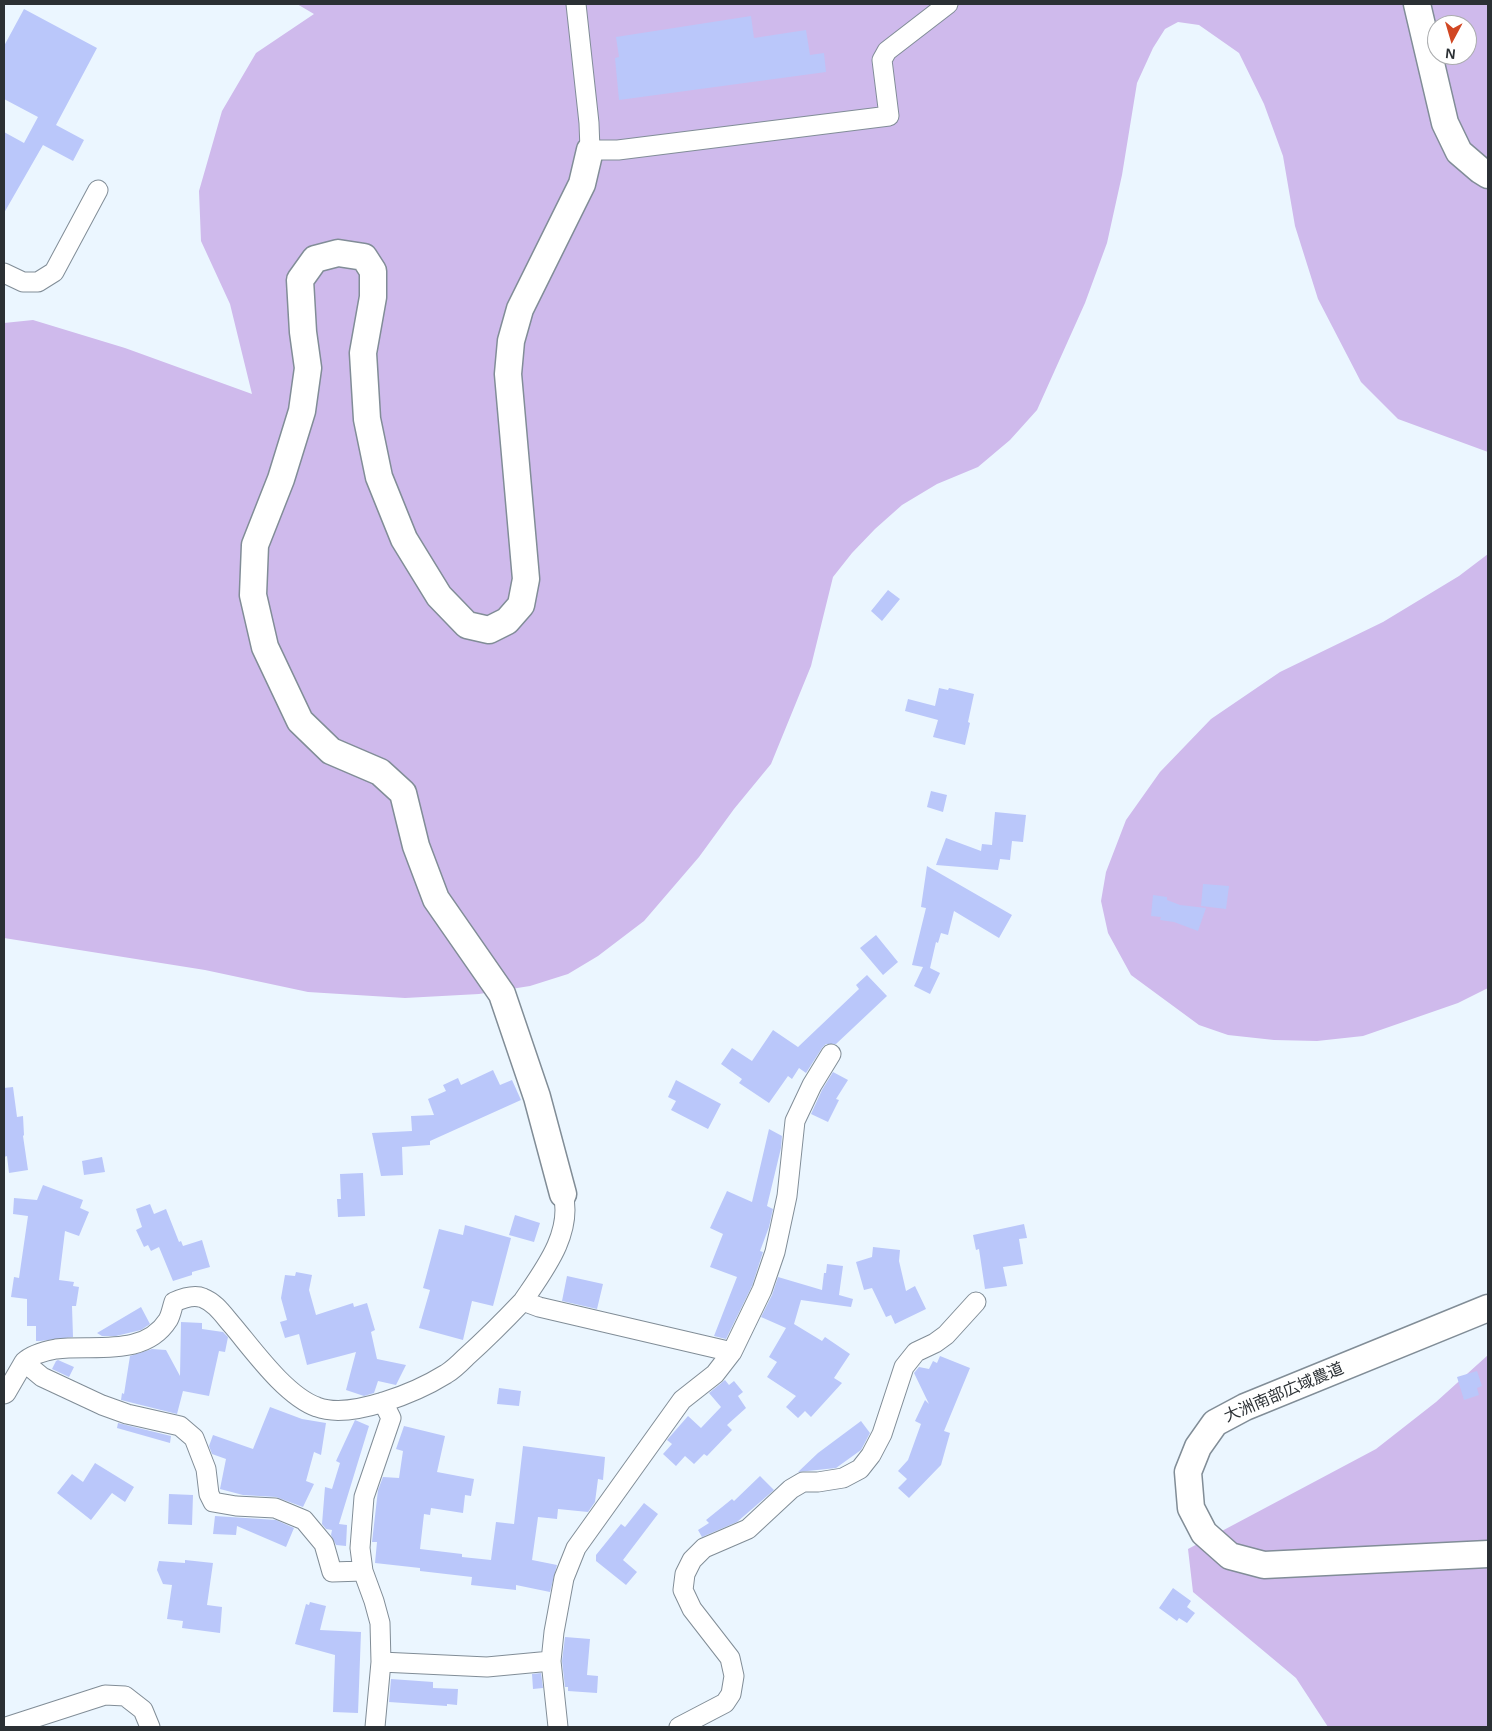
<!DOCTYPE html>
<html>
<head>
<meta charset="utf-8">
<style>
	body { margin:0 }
	#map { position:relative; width:1492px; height:1731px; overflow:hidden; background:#ebf6ff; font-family:Arial,sans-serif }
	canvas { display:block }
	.frame { position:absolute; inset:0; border:5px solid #2b3034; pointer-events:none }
	.north { position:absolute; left:1427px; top:15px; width:50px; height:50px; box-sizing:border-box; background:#fff; border:1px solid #aaacae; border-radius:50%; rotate:186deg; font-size:14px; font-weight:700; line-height:20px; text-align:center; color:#2b3034 }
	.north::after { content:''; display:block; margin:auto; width:18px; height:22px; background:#d14723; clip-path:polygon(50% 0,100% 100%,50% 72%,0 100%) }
</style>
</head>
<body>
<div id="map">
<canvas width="1492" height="1731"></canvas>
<div class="frame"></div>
<div class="north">N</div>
</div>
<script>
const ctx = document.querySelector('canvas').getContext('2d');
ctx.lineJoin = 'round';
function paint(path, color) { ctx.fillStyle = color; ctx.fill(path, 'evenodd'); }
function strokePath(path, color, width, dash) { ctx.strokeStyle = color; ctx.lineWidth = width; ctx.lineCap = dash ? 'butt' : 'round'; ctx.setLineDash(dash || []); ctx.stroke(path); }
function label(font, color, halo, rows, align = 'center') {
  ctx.font = font + ' Arial,"Noto Sans JP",sans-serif'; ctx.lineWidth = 4; ctx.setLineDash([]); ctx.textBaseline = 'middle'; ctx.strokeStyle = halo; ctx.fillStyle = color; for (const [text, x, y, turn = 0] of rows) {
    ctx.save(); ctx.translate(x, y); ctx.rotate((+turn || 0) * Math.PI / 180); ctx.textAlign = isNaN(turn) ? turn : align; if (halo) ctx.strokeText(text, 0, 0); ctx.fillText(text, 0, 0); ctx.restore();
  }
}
paint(new Path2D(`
	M297,4h1191v448l-90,-33 -37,-37 -43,-83 -23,-73 -12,-70 -19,-52 -25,-51 -40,-28 -21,-3 -13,7 -12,19 -16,35 -15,92 -15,68 -22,60 -48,107 -27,30 -32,27 -41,17 -35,21 -27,24 -23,24 -19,24 -22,89 -40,98 -37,45 -35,48 -55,64 -46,35 -30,18 -38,12 -51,8 -74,4 -97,-6 -103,-22 -201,-32v-615l29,-3 92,28 127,46 -22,-90 -29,-63 -2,-50 23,-80 34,-58 58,-39zM1437,25h30v30h-30z
	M1488,554v434l-30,15 -95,33 -46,5 -43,-1 -46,-5 -29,-10 -68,-50 -23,-42 -7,-32 5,-29 20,-52 34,-48 51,-53 69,-47 103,-50 76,-46z
	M1488,1355v372h-160l-32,-49 -103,-86 -5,-43 188,-100 60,-47z`), '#cfbaec');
paint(new Path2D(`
	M24,9l73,39 -41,77 28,15 -11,21 -30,-16 -39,68v-81l20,11 14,-26 -34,-18v-53z
	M751,16l3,22 52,-8 4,25 14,-2 2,19 -207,28 -4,-42 4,-1 -3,-20z
	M888,590l12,9 -18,22 -11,-10z
	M939,688l9,2 1,-2 25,6 -6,28 2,1 -5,22 -32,-8 5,-17 -33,-9 3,-12 27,7z
	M931,791l16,4 -4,17 -16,-5z
	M995,812l31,3 -3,27 -11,-1 -2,19 -10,-1 -2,11 -62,-5 10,-27 35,13 1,-7 10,1z
	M927,866l85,49 -13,23 -45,-27 -6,24 -7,-2 -3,10 -2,-1 -6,26 10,5 -10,21 -16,-8 9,-19 -11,-2 14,-57 -5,-1z
	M1203,884l26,2 -3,23 -25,-3z
	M1153,895l14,2v3l13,5 26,3 -8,23 -24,-9 -14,-2 1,-3 -10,-1z
	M876,935l22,27 -15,13 -23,-27z
	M867,975l20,21 -51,48h-10l-4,4 -16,25 -7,-5 -7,11 -4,-3 -19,27 -30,-20 3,-4 -21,-15 11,-16 20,13 21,-31 25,17 61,-58 -3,-4z
	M493,1070l7,15 12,-5 9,20 -91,41v4l-28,2 1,28 -22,1 -9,-43 40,-2 -1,-15 23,-1 -6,-16 18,-8 -3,-6 15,-7 3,7z
	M833,1072l15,8 -12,19 3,1 -11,22 -17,-8 11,-24z
	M676,1080l45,24 -13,25 -37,-19 5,-9 -8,-4z
	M13,1087l4,30 6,-1 1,19 -1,1 5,34 -19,3 -2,-17 -3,1v-69z
	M769,1129l13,7 -1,12 -14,58 6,3 -4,18 -9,24 3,1 -11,34 -26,53 -12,-3 23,-59 -27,-10 13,-33 -13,-6 17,-37 25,11z
	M102,1157l3,15 -21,3 -2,-14z
	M363,1173l2,43 -27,1 -1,-18h4l-1,-25z
	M43,1185l40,15 -3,8 9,4 -10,24 -14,-5 -6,49 15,2 -1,4 6,1 -3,19h-4l1,31 -33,4h-4v-15h-9v-27l-16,-2 3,-20 5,1 9,-62 -15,-2 1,-16 23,2z
	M150,1204l4,10 12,-5 13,33 2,-1 2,5 19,-6 8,27 -18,5v3l-19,6 -14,-34 -8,4 -3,-6 -4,2 -8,-17 6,-3 -6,-18z
	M515,1215l25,8 -6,19 -25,-7z
	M1024,1224l3,14 -8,1 4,25 -20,3 4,19 -22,3 -6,-40 -3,1 -3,-15z
	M465,1225l46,13 -18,68 -21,-5 -9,39 -44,-12 11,-38 -7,-2 16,-59 24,6z
	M873,1247l27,3 -1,11 7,30 9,-5 11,23 -31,15 -4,-9 -5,2 -14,-29 -8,2 -8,-28 16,-5z
	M827,1264l16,2 -4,29 14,4 -2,8 -50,-7 -7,24 28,17 3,-4 25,17 -16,24 8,5 -31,34 -6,-6 -7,7 -12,-11 10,-11 -29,-19 10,-15 -8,-5 17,-29 -25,-11 11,-22 6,-18 44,13 2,-17h2z
	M296,1272l16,3 -3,15 7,25 37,-12 1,4 13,-4 8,27 -4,2 6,27 29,6 -10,20 -18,-4 -4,12 -10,3 -18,-6 10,-38 -49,13 -8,-31 -14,4 -5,-16 7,-2 -6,-22 4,-23 10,1z
	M567,1276l36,8 -6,25 -35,-8z
	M141,1307l9,17 -9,6 -25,6h-14l-5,-3z
	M181,1322l21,1v6l21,3 5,5 -3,15 -6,-1 -10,45 -26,-5 -6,23 -56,-14 1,-7 2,1 6,-38 22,-7 14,1 14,26z
	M940,1356l30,12 -26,63 6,2 -9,32 -32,33 -11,-10 9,-9 -9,-8 10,-11 13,-36 -6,-3 10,-21 4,4 -15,-31 5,-6 10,2 4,-8 4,2z
	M58,1360l16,7 -5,10 -17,-8 4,-8z
	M1477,1371l5,15 -5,2 2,7 -15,5 -7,-23z
	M725,1380l4,5 5,-4 9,11 -5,4 8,12 -19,17 5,5 -25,26 -3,-2 -10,10 -9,-8 -9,10 -13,-12 9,-10 -5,-4 21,-24 13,12 20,-21 -12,-14z
	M499,1388l22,3 -2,15 -22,-2z
	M270,1407l32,12 24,4 -5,32 -7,-3 -8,29 8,3 -11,23 -27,-10 -33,-2 -23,-6 6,-30 -14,-5 -3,-8 4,-11 40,14z
	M355,1420l14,6 -30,98 8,1 -1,21 -10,-1 -5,-10 1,-5 -6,-1 -4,-5 3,-37 7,2 8,-26 -4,-2z
	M861,1421l9,12 -9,17 -25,18 -38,4 20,-19z
	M118,1423l53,13 -1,7 -53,-15z
	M404,1426l41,10 -8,36 37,7 -3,17 -6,-1 -2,18 -32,-5 -1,7 -6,-1 -4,35 42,5v3l29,3 5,-38 18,2 9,-78 82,11 -2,23 -5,-1 -3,23 -7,10 -30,-3 -1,10 -19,-2 -6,43 25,5 -7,27 -34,-7v5l-45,-5 1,-8 -52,-6v-3l-45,-5 2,-21h-5l6,-52 5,-13 16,1 4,-27 -7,-2z
	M95,1463l39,24 -9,15 -13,-9 -21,27 -34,-27 15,-19 11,8z
	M760,1476l14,14 -37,32 -35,15 -4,-7 11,-7 -3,-3 26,-21 2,2z
	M169,1494l24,1 -1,30 -24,-1z
	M644,1503l14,11 -35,46 14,12 -11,13 -30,-24v-6l25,-31 4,3z
	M215,1516l61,4 18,8 -8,19 -49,-21 -1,9 -23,-1z
	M185,1560l28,3 -6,42 15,2 -2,26 -38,-5 1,-7 -16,-2 5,-34 -9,-1 -6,-14 2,-9 26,2z
	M1173,1588l18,13 -4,6 8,6 -8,10 -8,-5 -2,3 -18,-13z
	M310,1602l16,4 -6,24 41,2 -3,81 -25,-1 2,-57 -40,-11 11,-40 3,1z
	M565,1637l25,2 -3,36 11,1 -1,17 -29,-2v-4h-3l-3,-26z
	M541,1673l2,15 -10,1 -1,-15z
	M391,1679l42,3v6l25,1 -1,16 -10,-1v2l-58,-4z`), '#bac7fa');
const street = new Path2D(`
	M576,4l13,119 1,27h28l271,-34 -7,-56 5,-9 61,-47
	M4,273l19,9h15l16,-10 44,-82
	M523,1301c21,-31 50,-68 40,-107
	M24,1362c8,-8 21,-11 32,-13 37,-5 88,9 112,-29 3,-5 4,-12 6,-18 9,-4 20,-8 29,-4 13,5 21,18 30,28 21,25 53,70 84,81 34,13 100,-15 129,-33 7,-4 14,-11 20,-17 20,-18 39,-37 57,-56l16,6 193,45
	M4,1394l2,-1 18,-31 18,15 60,28 25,9 53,12 14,12 12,31 3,25 4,8 23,4 39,2 29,12 20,24 8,28 31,-1
	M381,1662l106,5 64,-6
	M6,1727l99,-32 20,1 18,14 7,17
	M375,1727l6,-65 -1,-39 -6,-22 -11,-30 -3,-23 4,-51 27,-79 -8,-16
	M558,1727l-7,-66 3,-29 10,-54 12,-30 106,-148 33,-26 17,-22 30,-62 13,-38 12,-56 8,-75 17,-36 19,-31
	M679,1727l46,-24 6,-9 3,-18 -4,-18 -38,-49 -9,-19 2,-16 7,-14 12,-12 44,-19 43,-40 12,-7h15l25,-4 17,-9 11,-14 11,-21 22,-67 12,-15 19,-9 11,-8 30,-33`);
const secondary = new Path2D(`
	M1417,4l28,119 14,29 21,18 8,5
	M563,1194l-26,-97 -35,-103 -66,-95 -20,-53 -13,-53 -23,-21 -49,-21 -31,-30 -35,-74 -12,-52 2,-50 26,-66 21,-68 6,-43 -5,-36 -3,-52 15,-21 23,-6 26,4 9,14v26l-10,56 4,66 12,58 25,62 35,57 28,29 22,5 18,-9 14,-16 5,-26 -18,-205 3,-33 9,-32 62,-125 8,-34
	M1488,1308l-243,99 -30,16 -17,24 -10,25 3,36 13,25 26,23 34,9 224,-11`);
strokePath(street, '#818d97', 21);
strokePath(secondary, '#818d97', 29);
strokePath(street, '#fff', 19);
strokePath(secondary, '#fff', 26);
label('16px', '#2b3034', '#fff', [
	["大洲南部広域農道",1284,1393,-23]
]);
</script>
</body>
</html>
